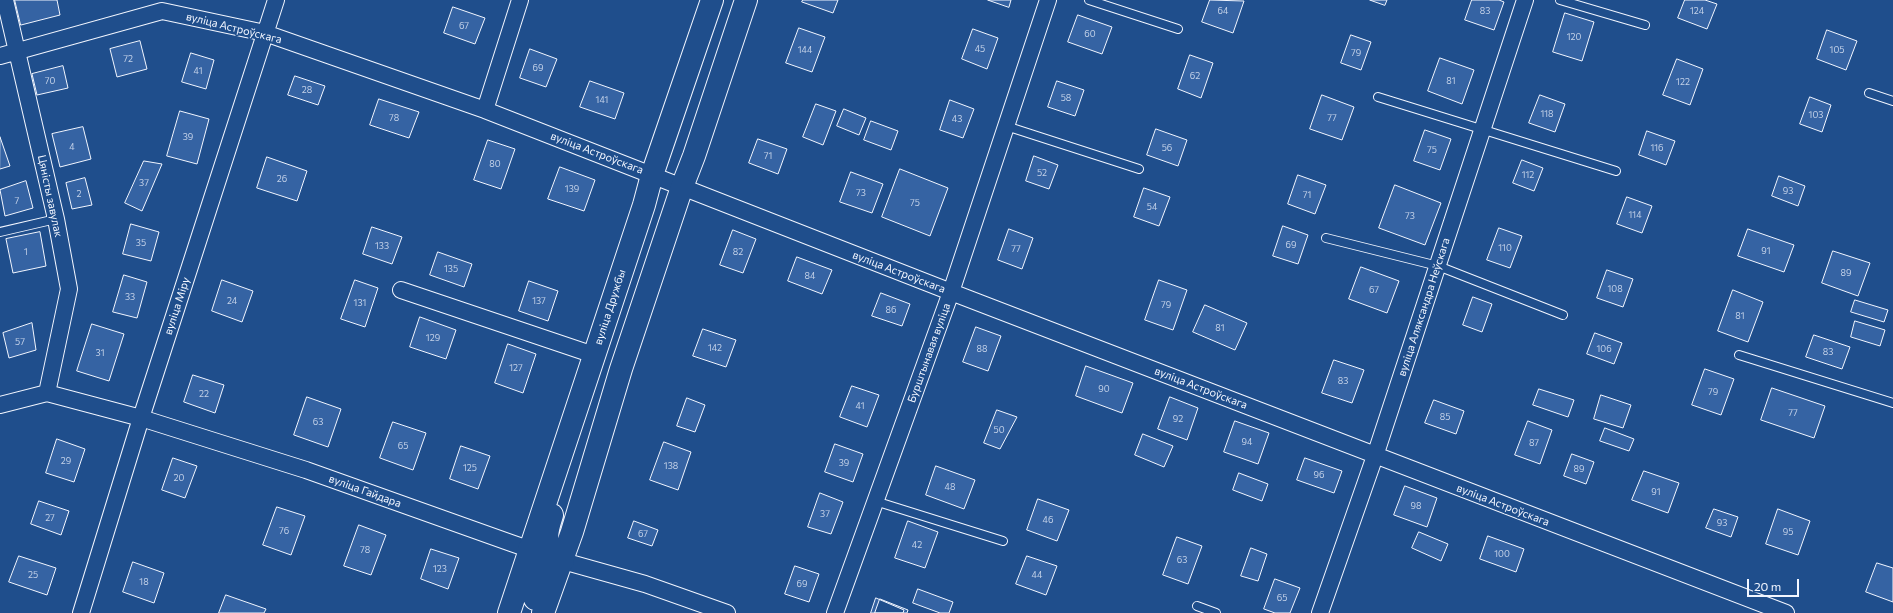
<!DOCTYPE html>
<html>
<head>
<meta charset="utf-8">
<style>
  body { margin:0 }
  #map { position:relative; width:1893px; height:613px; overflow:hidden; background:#1f4e8c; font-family:Commissioner,sans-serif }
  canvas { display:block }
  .scale { position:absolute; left:1747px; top:579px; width:52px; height:18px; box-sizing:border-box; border:2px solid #f2f6ff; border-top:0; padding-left:5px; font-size:12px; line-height:14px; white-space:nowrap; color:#f2f6ff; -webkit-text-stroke:3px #1f4e8c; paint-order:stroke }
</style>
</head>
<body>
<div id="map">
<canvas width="1893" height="613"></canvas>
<div class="scale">20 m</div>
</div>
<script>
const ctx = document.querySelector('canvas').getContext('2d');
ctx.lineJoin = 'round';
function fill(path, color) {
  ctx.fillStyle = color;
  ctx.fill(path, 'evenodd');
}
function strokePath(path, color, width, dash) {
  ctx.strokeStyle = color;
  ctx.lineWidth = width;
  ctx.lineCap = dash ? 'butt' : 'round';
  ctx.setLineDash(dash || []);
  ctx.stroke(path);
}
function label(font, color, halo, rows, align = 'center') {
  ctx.font = font + ' Commissioner,sans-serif';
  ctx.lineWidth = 3;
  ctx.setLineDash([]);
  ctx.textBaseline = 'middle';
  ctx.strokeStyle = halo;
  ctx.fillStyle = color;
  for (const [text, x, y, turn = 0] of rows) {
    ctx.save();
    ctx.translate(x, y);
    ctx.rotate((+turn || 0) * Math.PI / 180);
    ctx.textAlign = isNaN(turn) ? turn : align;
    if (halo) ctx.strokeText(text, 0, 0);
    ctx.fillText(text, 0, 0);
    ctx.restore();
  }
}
const building = new Path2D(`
  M15,0H57L60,15L21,25Z
  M803,0H838L833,13L802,2Z
  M988,0H1011L1009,7Z
  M1210,0L1244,1L1233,33L1202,22Z
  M1370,0H1387L1385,5Z
  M1472,0H1499L1504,2L1494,30L1465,20Z
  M1685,0H1705L1717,4L1707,29L1678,18Z
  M453,7L485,18L475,44L444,33Z
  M1565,13L1594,22L1582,61L1553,52Z
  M1078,15L1112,27L1102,54L1068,42Z
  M799,28L825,37L812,72L786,63Z
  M973,29L998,38L987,69L962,59Z
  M1827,30L1857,41L1846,70L1817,59Z
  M1351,35L1371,42L1361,70L1341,63Z
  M140,41L147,69L117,77L110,49Z
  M530,49L557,59L546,87L520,78Z
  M191,53L214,60L206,89L182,82Z
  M1190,55L1213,63L1201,98L1178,89Z
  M1440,58L1474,70L1462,104L1428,91Z
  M1677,59L1703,69L1690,105L1663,95Z
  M63,66L68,88L37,95L32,74Z
  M295,76L325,86L318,105L288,95Z
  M590,81L624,93L615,119L580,107Z
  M1057,81L1084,90L1075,116L1048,107Z
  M1322,95L1354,107L1342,140L1310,129Z
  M1540,95L1565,104L1555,132L1529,123Z
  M1810,97L1831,105L1822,132L1800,124Z
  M379,99L419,112L409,138L370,125Z
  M950,100L974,109L963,138L940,130Z
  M816,104L836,111L823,145L803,137Z
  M844,109L866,118L859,135L837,126Z
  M180,111L209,119L197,164L167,156Z
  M871,121L898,131L891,150L864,140Z
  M83,127L91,159L60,167L52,134Z
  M1156,129L1187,140L1178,166L1147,155Z
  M1425,130L1451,139L1440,170L1414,161Z
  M1647,131L1675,141L1666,165L1639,155Z
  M0,137L10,166L0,169Z
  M758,139L787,149L778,174L749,163Z
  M488,140L515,149L501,189L474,180Z
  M1034,156L1058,165L1049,189L1026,181Z
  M267,157L307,171L297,201L257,188Z
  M1522,160L1543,168L1534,191L1513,183Z
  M144,161L162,164L142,211L125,203Z
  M560,167L595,180L584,211L548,199Z
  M900,169L948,188L930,236L882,217Z
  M851,172L883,184L872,213L840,202Z
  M1298,175L1326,185L1315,214L1288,204Z
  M1779,176L1805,186L1798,206L1772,196Z
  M85,178L92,205L72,209L66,183Z
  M26,181L33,208L5,216L0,190Z
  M1395,185L1441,203L1425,245L1379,228Z
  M1144,188L1170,197L1159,226L1134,217Z
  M1627,197L1652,206L1642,233L1617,224Z
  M131,224L159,232L151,261L123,254Z
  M1283,226L1308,235L1298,264L1273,256Z
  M372,227L402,237L392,264L363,254Z
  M1499,228L1522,236L1510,268L1487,260Z
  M1009,229L1033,238L1022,269L998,260Z
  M1748,229L1794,245L1784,272L1738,256Z
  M733,230L756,239L743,273L720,265Z
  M40,232L46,266L13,273L6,239Z
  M1833,251L1870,263L1858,296L1822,283Z
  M438,252L472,264L464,287L430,275Z
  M797,257L832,270L822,294L788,281Z
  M1361,267L1399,281L1387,313L1349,299Z
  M1607,270L1633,279L1623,307L1597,298Z
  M124,275L147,282L137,318L113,312Z
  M222,280L253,291L242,322L212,311Z
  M355,280L378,288L365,327L341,319Z
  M1159,280L1187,290L1173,330L1145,320Z
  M529,281L558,291L548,321L519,311Z
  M1733,290L1763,302L1748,342L1718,331Z
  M881,293L910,304L902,326L872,316Z
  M1473,297L1492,304L1482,332L1463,325Z
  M1855,300L1888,310L1884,322L1851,312Z
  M1205,305L1247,323L1235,350L1193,332Z
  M420,317L456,330L446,359L410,347Z
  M1855,321L1885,330L1880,346L1851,337Z
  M32,323L36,350L9,358L3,333Z
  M92,324L124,334L109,381L77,371Z
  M976,327L1001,336L988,371L963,362Z
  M703,329L736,340L726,367L693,356Z
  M1595,333L1622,343L1614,364L1587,354Z
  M1814,335L1850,347L1842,369L1806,357Z
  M508,344L536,354L523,393L495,383Z
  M1334,360L1364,370L1352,403L1322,393Z
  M1086,366L1133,383L1122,413L1076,396Z
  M1705,369L1734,379L1721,415L1692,405Z
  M193,375L224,385L215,413L184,402Z
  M852,386L879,395L867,427L840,417Z
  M1772,388L1825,406L1814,438L1761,420Z
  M1539,389L1574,400L1568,417L1533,405Z
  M1601,395L1631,405L1623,428L1594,419Z
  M307,397L341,409L328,447L294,435Z
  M1170,397L1198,408L1187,440L1158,429Z
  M687,398L705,405L695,432L677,426Z
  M1434,400L1464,411L1456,434L1425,423Z
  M997,410L1017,417L1000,449L984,443Z
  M1235,421L1269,433L1258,464L1224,452Z
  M1528,421L1552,430L1540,464L1515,455Z
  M393,422L426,433L413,470L380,458Z
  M1605,428L1634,439L1629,451L1600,441Z
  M1143,434L1173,446L1164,467L1135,455Z
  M57,439L85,449L74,482L46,473Z
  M664,442L691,452L678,490L650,480Z
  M835,444L863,454L853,482L825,472Z
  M461,446L490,456L478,489L450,479Z
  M1572,454L1594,462L1586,484L1564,476Z
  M173,458L197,466L185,498L162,490Z
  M1305,458L1342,471L1334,493L1297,480Z
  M936,466L975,480L964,509L926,495Z
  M1644,471L1679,483L1668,513L1632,500Z
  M1239,473L1268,484L1262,501L1233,490Z
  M1405,486L1437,498L1427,527L1394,515Z
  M820,493L843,502L831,534L808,527Z
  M1038,499L1069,510L1057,541L1027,530Z
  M39,501L69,511L61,535L31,524Z
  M277,507L305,516L291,555L263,545Z
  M1714,509L1738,517L1731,537L1706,528Z
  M1778,509L1810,521L1798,555L1766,544Z
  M634,521L658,530L652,546L628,538Z
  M908,521L938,532L925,568L895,558Z
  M359,525L386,535L371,575L344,566Z
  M1419,532L1448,544L1441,561L1412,548Z
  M1488,536L1524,549L1516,572L1480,559Z
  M1177,537L1202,546L1188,584L1163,575Z
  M1251,548L1267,554L1258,581L1241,576Z
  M431,549L459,558L448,589L421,579Z
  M19,556L56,568L47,595L9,582Z
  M1027,556L1057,566L1046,595L1016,584Z
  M133,562L164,573L154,603L123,592Z
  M1877,563L1893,568V602L1866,592Z
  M795,566L819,574L809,602L785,594Z
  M1275,579L1300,588L1290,613H1275L1264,609Z
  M918,589L953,602L949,613H940L913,603Z
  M226,595L266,609L264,613H219Z
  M876,598L904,610L903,613H871Z
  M880,599L908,610L907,613H875Z`);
fill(building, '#3563a3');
strokePath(building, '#f2f6ff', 1);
const lane = new Path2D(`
  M1089,0L1178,29
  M1560,0L1645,25
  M1869,93L1893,101
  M1378,97L1616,171
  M1006,126L1139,169
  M0,232L56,219
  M1326,238L1438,266L1563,315
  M1739,355L1893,403
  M875,501L1003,541
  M1197,606L1216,613`);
const street = new Path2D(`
  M5,0L56,219L69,289L47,393
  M0,56L162,11L265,33L485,110L951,292L1786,613
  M485,110L520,0
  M401,290L594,355
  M0,405L47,393L141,418L306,470L511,543L563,561L645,584L727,613
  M81,613L141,418L276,0
  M835,613L951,292L1048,0
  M1320,613L1375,456L1525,0`);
const primary = new Path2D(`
  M552,515C545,536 543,547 563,561
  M529,549C550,564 541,578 535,599
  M509,613L644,205L652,175L712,0
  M543,613L572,532L621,369L682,187L694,156L746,0`);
strokePath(lane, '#f2f6ff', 10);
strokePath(street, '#f2f6ff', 18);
strokePath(primary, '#f2f6ff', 24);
strokePath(lane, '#1f4e8c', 8);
strokePath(street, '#1f4e8c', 16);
strokePath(primary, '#1f4e8c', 22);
label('9px', '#c3d1e8', null, [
  ["64",1223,11],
  ["83",1485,11],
  ["124",1697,11],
  ["67",464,26],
  ["60",1090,34],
  ["120",1574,37],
  ["45",980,49],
  ["144",805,50],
  ["105",1837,50],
  ["79",1356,53],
  ["72",128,59],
  ["69",538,68],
  ["41",198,71],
  ["62",1195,76],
  ["70",50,81],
  ["81",1451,81],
  ["122",1683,82],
  ["28",307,90],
  ["58",1066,98],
  ["141",602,100],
  ["118",1547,114],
  ["103",1816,115],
  ["78",394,118],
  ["77",1332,118],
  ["43",957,119],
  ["39",188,137],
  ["4",72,147],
  ["56",1167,148],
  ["116",1657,148],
  ["75",1432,150],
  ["71",768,156],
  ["80",495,164],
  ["52",1042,173],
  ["112",1528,175],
  ["26",282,179],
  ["37",144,183],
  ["139",572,189],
  ["93",1788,191],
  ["73",861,193],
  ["2",79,194],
  ["71",1307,195],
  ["7",17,201],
  ["75",915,203],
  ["54",1152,207],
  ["114",1635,215],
  ["73",1410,216],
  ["35",141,243],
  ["69",1291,245],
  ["133",382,246],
  ["110",1505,248],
  ["77",1016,249],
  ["91",1766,251],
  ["1",26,252],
  ["82",738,252],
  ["135",451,269],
  ["89",1846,273],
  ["84",810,276],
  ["108",1615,289],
  ["67",1374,290],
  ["33",130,297],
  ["24",232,301],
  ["137",539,301],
  ["131",360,303],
  ["79",1166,305],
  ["86",891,310],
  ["81",1740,316],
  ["81",1220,328],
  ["129",433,338],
  ["57",20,342],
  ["142",715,348],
  ["88",982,349],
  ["106",1604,349],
  ["83",1828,352],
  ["31",100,353],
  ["127",516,368],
  ["83",1343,381],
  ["90",1104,389],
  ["79",1713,392],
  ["22",204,394],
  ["41",860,406],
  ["77",1793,413],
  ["85",1445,417],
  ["92",1178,419],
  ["63",318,422],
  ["50",999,430],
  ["94",1247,442],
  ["87",1534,443],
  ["65",403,446],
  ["29",66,461],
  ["39",844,463],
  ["138",671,466],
  ["125",470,468],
  ["89",1579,469],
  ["96",1319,475],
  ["20",179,478],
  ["48",950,487],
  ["91",1656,492],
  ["98",1416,506],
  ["37",825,514],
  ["27",50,518],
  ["46",1048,520],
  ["93",1722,523],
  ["76",284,531],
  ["95",1788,532],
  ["67",643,534],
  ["42",917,545],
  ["78",365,550],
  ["100",1502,554],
  ["63",1182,560],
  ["123",440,569],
  ["25",33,575],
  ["44",1037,575],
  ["18",144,582],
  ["69",802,584],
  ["65",1282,598]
]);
label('11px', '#f2f6ff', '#1f4e8c', [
  ["вуліца Астроўскага",234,28,14],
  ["вуліца Астроўскага",597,153,21],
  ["Цяністы завулак",50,196,78],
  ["вуліца Астроўскага",899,272,21],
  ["вуліца Міру",177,306,-72],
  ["вуліца Дружбы",610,307,-72],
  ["вуліца Аляксандра Неўскага",1424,307,-72],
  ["Бурштынавая вуліца",929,353,-70],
  ["вуліца Астроўскага",1201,388,21],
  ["вуліца Гайдара",365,491,20],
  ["вуліца Астроўскага",1503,505,21]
]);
</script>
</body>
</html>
